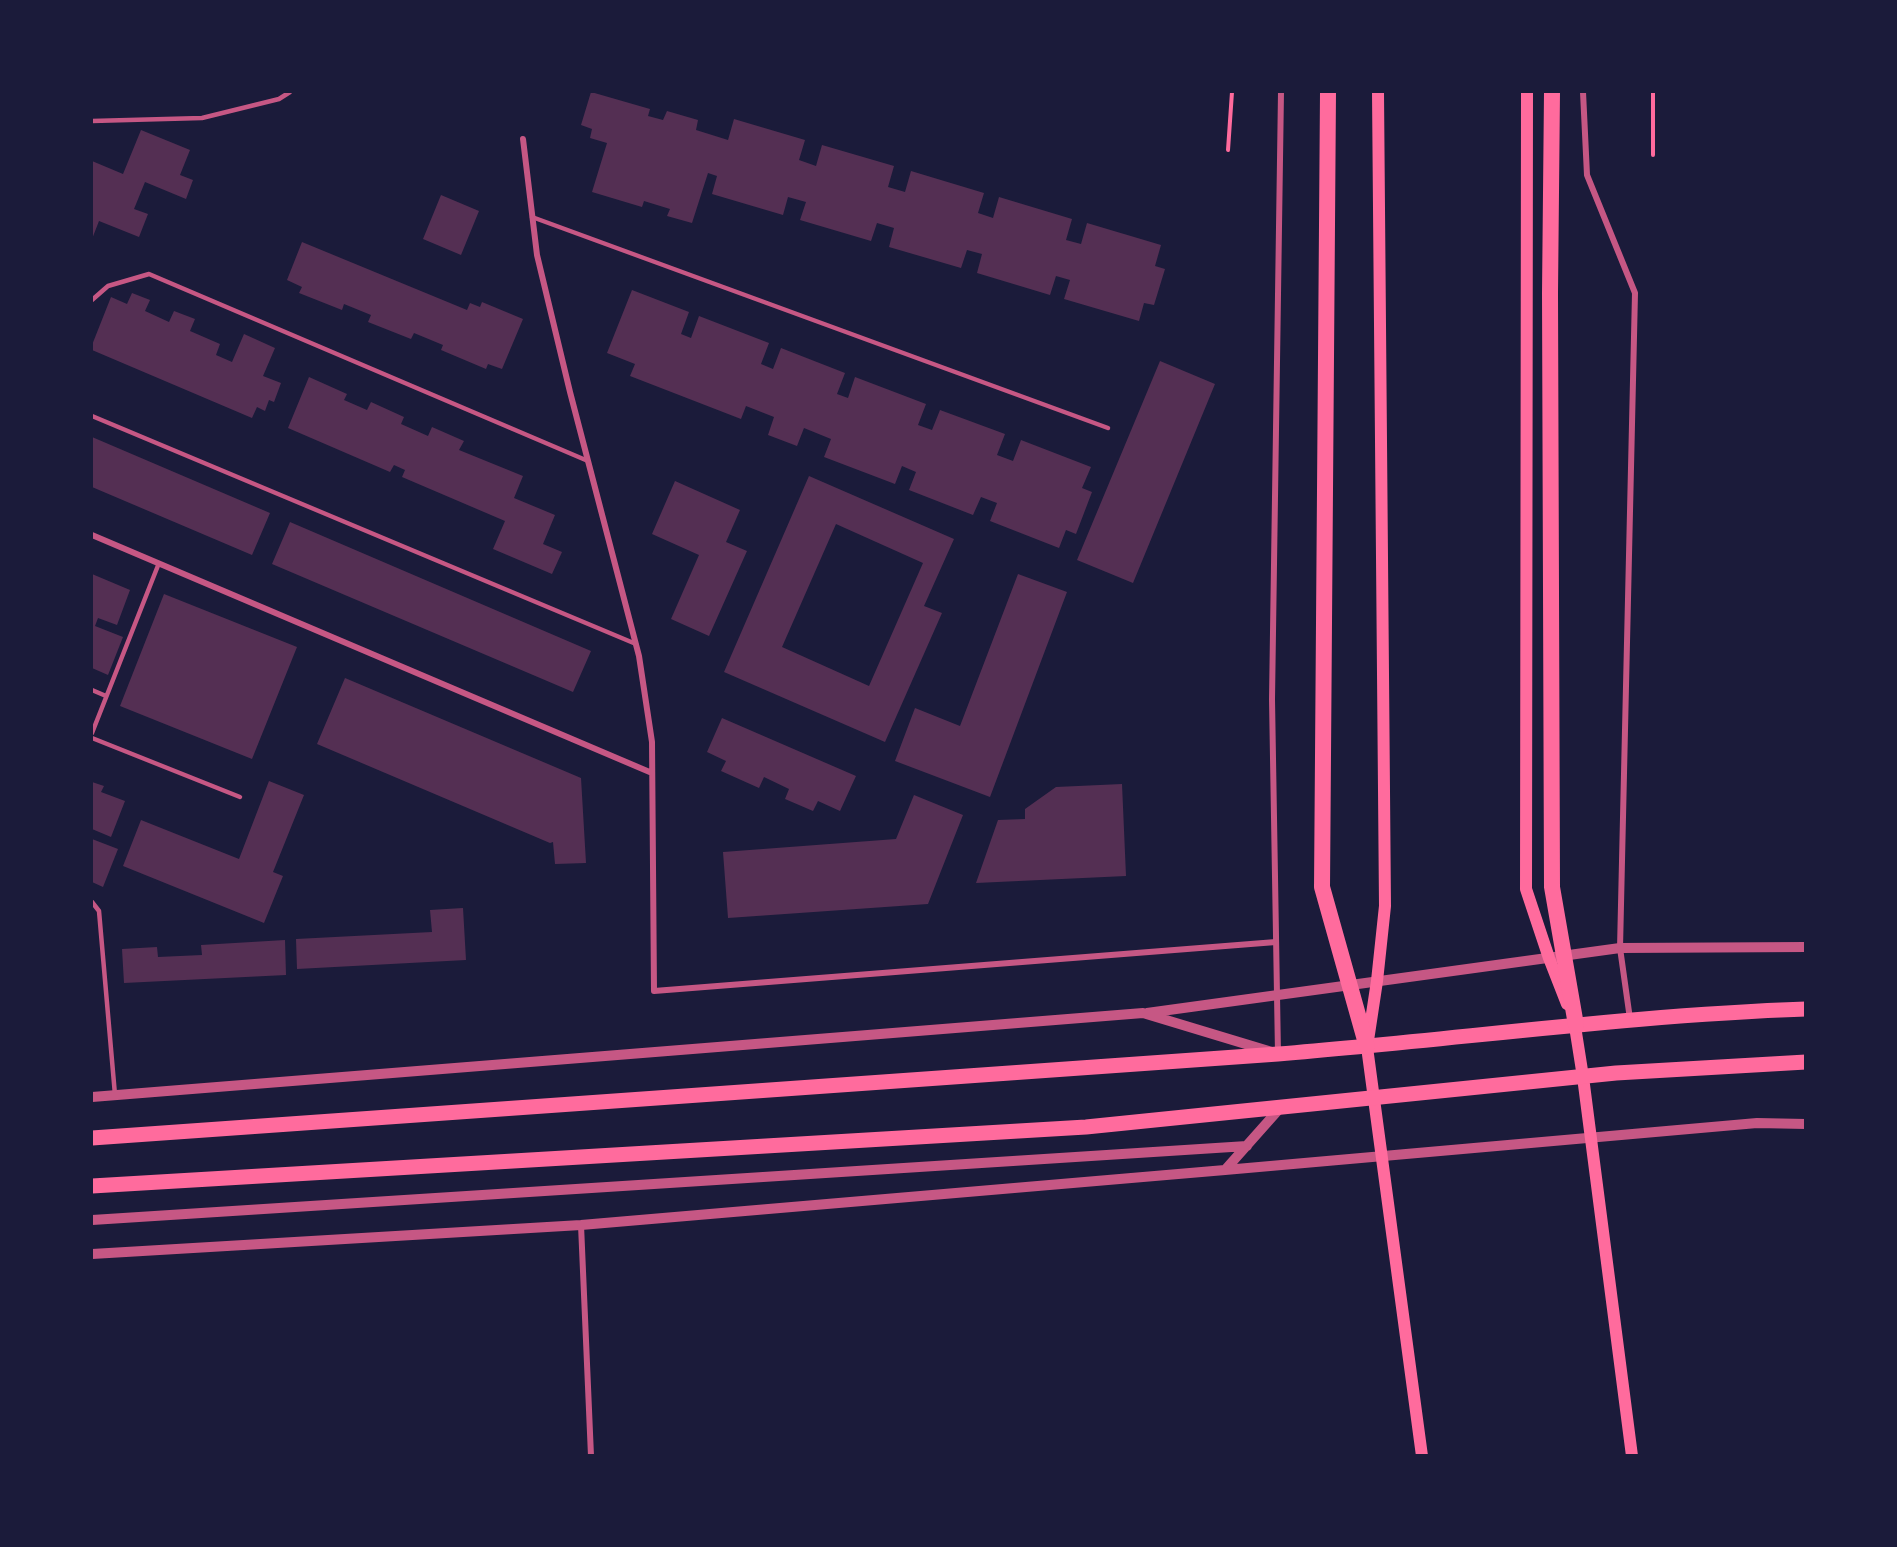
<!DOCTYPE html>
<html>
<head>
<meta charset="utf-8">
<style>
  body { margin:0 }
  #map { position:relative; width:1897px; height:1547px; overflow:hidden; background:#1b1b3a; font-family:"Nunito Sans",sans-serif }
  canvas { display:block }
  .frame { position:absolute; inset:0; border:93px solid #1b1b3a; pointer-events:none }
</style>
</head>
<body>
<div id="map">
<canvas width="1897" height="1547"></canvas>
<div class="frame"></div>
</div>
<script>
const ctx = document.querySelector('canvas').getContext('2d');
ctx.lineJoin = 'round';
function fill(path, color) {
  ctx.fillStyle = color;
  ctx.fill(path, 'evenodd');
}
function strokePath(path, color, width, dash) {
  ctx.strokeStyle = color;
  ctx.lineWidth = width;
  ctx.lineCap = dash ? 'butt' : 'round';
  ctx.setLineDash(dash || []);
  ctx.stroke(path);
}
fill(new Path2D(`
  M591,92L650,109L648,116L663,120L667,111L698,120L696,130L728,140L734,119L805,140L799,160L816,166L822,145L894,166L888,187L905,192L911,171L984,193L978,213L993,218L999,197L1072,219L1066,240L1081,244L1087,223L1161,245L1155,266L1165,269L1154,305L1144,303L1139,321L1064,299L1070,280L1056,276L1050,295L977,273L982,254L967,250L961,268L889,247L894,228L877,223L871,241L800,220L806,202L788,197L783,215L712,194L717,176L708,173L692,223L667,216L670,209L644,201L642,207L592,192L607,143L590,138L592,129L581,125Z
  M141,130L190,150L180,175L193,180L186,199L145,182L134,209L148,214L139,237L99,221L92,239V161L123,174Z
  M441,195L479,211L461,255L423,239Z
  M302,242L467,310L470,303L480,307L482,302L523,319L502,369L488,364L486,369L441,350L443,345L414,333L411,339L368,322L371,315L344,304L342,310L299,293L302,287L287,280Z
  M632,290L689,312L681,334L691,338L699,316L769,343L761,364L773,369L781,348L845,373L837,394L848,398L855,377L926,404L918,425L932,430L940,410L1005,434L997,455L1013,461L1021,440L1091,467L1082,488L1092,492L1076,534L1066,530L1059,548L990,521L997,503L981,497L973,515L909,490L916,472L902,466L895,484L824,457L831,439L804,428L797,446L768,435L774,417L746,406L741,419L630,376L635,364L607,353Z
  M132,293L150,300L145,311L169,322L174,311L195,319L190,331L220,344L216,355L232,362L244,334L275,348L263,376L281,383L274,402L269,400L265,411L257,407L252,418L92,350V345L111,297L127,304Z
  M1160,361L1215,384L1133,583L1077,560Z
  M309,377L347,394L344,400L367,410L371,402L404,417L401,424L428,436L432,427L464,441L459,450L523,476L514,498L555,515L543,544L562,552L552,574L493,549L505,521L402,477L405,470L394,465L390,472L288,428Z
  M92,437L270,513L252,555L92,487Z
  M809,476L954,539L924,606L942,613L885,742L724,672ZM836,524L923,563L869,686L782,647Z
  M675,481L740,510L726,542L747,551L709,636L671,619L699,555L652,534Z
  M290,522L591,651L573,692L272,564Z
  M92,574L130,590L117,625L98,618L95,626L123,637L108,675L92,668Z
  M1018,574L1067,592L990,797L895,761L915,708L960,726Z
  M164,594L297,647L252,759L120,706Z
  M345,678L581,778L586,863L555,864L553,842L550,843L317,744Z
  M722,718L856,776L840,811L818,801L813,811L785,799L789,789L764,777L759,788L721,771L726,761L707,752Z
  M269,781L304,795L273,872L283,876L264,923L123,866L141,820L239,859Z
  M92,782L104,786L101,792L125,801L111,837L92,829Z
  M1122,784L1126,876L976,883L998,820L1025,819V809L1056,787Z
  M914,795L963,815L928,904L728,918L723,852L896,839Z
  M92,839L118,849L103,887L92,882Z
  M463,908L466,960L297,969L296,939L432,932L430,910Z
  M285,940L286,975L124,983L122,949L157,947L158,957L202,955L201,945Z`), '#542f53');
strokePath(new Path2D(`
  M1653,92V155
  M1228,150L1232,92`), '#ff6b9d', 4);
strokePath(new Path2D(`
  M92,121L202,118L279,99L290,92
  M532,217L1108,428
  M92,300L108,286L149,274L588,461
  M92,416L636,644
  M92,690L106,696
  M92,733L159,563
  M92,738L240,797
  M92,902L99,911L115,1095`), '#c65784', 4.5);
strokePath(new Path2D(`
  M1583,92L1587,175L1635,293L1620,948L1630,1019
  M523,139L537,255L570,392L639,656L652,742L654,991L1276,942
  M92,535L652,773
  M1278,1054L1272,699L1281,92
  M581,1225L591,1456`), '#c65784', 6);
strokePath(new Path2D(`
  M1147,1013L1620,948L1806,947
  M92,1097L1143,1013L1272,1052
  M1225,1170L1757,1123L1806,1124
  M92,1220L1247,1146
  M92,1254L581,1225L1225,1170L1281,1107`), '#c65784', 10);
strokePath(new Path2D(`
  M1378,92L1385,906L1377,981L1367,1047L1422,1456
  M1527,92L1526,889L1549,958L1567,1004
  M1574,1020L1583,1077L1632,1456`), '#ff6b9d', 12);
strokePath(new Path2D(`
  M92,1138L1278,1054C1454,1040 1629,1015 1806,1009
  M92,1186L1086,1127L1616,1073L1806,1062`), '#ff6b9d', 15);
strokePath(new Path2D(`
  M1328,92L1322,887L1367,1047
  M1552,92L1550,293L1552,887L1576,1025`), '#ff6b9d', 16);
</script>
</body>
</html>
